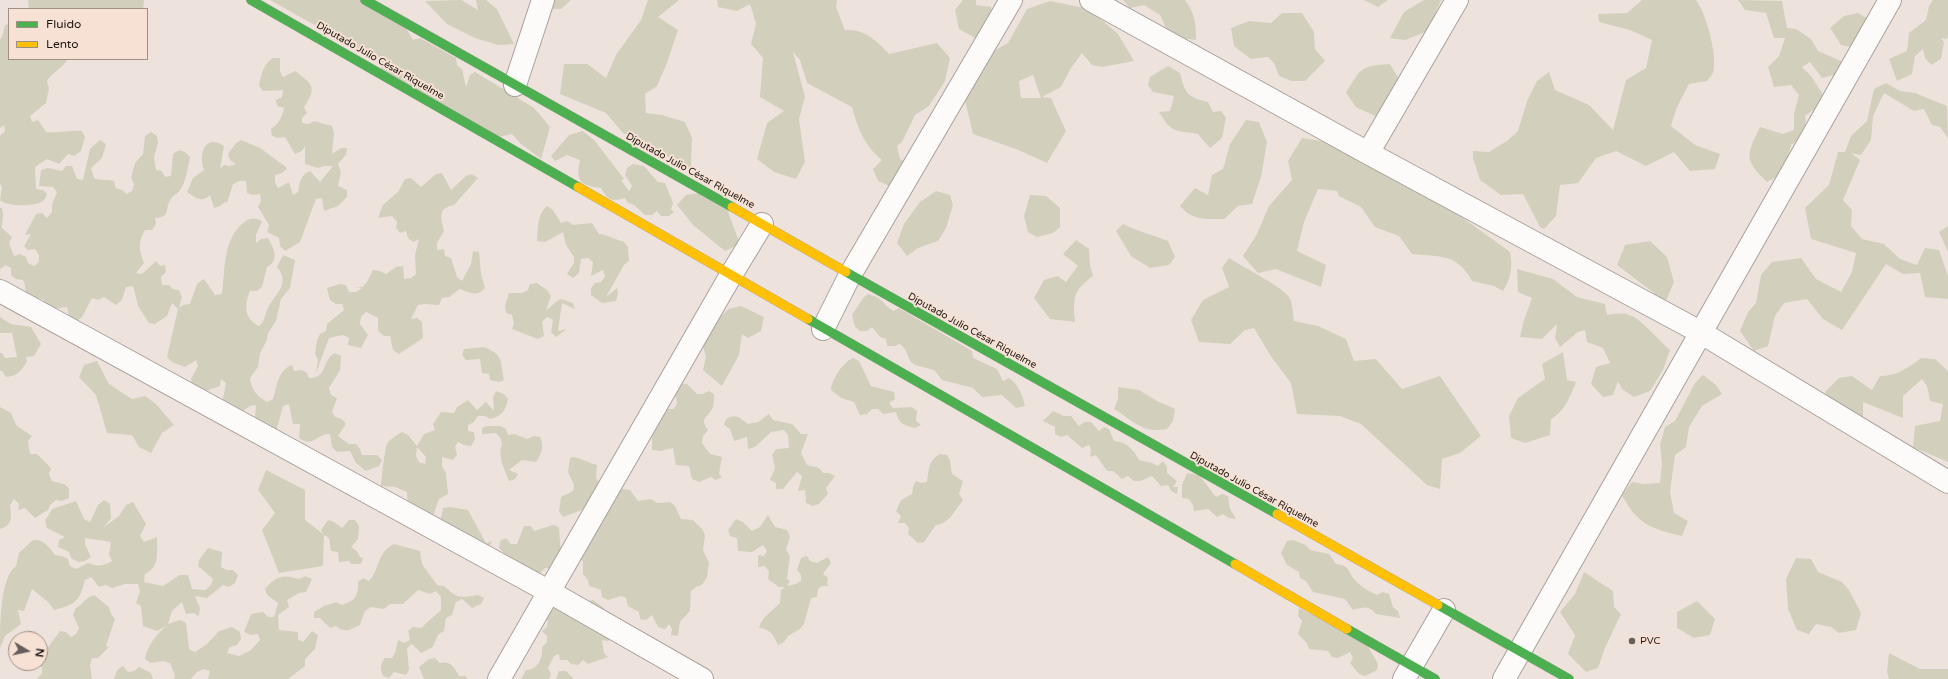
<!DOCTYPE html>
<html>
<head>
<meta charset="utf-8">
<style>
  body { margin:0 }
  #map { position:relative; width:1948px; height:679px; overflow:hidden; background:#eee3dc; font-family:"Varela Round",sans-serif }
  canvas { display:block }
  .legend { position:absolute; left:8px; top:8px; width:140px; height:52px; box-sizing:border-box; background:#f6e1d4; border:1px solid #9f9086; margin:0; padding:5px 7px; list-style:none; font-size:12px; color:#1d1611 }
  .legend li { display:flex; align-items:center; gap:8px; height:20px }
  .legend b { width:20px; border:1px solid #9f9086 }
  .north { position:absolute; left:8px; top:631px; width:40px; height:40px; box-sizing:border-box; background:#f6e1d4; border:1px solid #9f9086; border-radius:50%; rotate:99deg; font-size:11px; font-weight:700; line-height:16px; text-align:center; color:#1d1611 }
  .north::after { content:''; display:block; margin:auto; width:14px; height:18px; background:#665e58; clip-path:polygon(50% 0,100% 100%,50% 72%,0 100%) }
</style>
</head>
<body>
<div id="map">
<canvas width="1948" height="679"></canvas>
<ul class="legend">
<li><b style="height:5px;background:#4caf50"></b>Fluido</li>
<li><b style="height:5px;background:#ffc107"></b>Lento</li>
</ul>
<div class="north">N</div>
</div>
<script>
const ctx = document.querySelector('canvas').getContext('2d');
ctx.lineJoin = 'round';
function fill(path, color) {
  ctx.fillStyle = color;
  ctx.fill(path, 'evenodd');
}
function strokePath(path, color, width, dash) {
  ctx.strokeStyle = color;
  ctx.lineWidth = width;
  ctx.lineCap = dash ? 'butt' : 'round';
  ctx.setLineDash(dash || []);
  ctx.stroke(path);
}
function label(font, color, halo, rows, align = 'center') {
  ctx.font = font + ' "Varela Round",sans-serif';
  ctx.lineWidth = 4;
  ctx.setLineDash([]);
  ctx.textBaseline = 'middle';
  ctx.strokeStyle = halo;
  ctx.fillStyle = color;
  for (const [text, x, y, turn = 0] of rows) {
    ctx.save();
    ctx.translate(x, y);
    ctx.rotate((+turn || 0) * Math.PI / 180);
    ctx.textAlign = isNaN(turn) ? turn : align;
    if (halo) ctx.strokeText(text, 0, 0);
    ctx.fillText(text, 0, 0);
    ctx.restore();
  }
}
fill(new Path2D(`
  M28,0H144L143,9H29Z
  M270,0H360L406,28L413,40L420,38L456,58L457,65L462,69L466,87L470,75L475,72L534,108L550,127L541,159L521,144L512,134L499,137L381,69L378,56L373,52L366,54Z
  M461,0L478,10L476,0H486L497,9L514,44L498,45L475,38L447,24L425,1Z
  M539,0H571L561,9H543Z
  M648,0H679L658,17L678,30L667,63L657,86L645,94L646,113L662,115L685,122L692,138L691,169L623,133L606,113L560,94L564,64H587L606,78L616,55L641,20Z
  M717,0H837L836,7L845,30C865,29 876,40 889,54L937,43L950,58L945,81L929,106L915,115L902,142L897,146L900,159L907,163L894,188L878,181L873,169L882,160C864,145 858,129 852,107L807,83L800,60L793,52L805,97L799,119L805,162L796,179L774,172L757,159L767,123L784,111L760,97L763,58L751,44L756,24L750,4L737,11L718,7Z
  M963,0H976V5L991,7L993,19L977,39L959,29L955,10Z
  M1123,0H1185C1195,13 1196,24 1196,40L1173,37L1165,26L1160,15L1144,5L1130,8Z
  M1364,0H1388L1378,7Z
  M1424,0H1441L1428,31L1405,40L1390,38L1404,12Z
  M1642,0H1696C1706,13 1718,56 1713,73C1712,75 1709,78 1707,81L1689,84L1677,107L1671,126L1695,145L1720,154L1715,169L1690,171L1674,152L1646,166L1616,151L1596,158L1578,183L1560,185L1556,216L1544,229L1540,227L1523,194L1501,195L1480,180L1473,158V151L1489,152L1507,141L1518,131L1527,101L1537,81L1549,72L1555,90L1589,105L1613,130L1626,80L1646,68L1652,40L1630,30L1599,22L1598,14L1627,13Z
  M1738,0L1782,1L1787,28L1796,29L1811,39L1818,51L1848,64L1844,72L1822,78L1810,62L1802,67L1811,76L1824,96L1817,111L1813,110L1805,116C1808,129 1801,139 1791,145L1783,173L1767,182C1744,160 1746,155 1760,127L1783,134L1794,130V114L1799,95L1791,85L1774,87L1768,67L1779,56L1785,38H1774L1766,13L1745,10Z
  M1933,0H1948V36L1947,39L1941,38L1944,42L1941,59L1931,65L1925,58L1923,49L1915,56L1912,74L1897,81L1889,59L1907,51L1909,33L1926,20L1929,6Z
  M1050,1L1089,9L1118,34L1134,61L1102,67L1092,65L1082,53L1071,68L1061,87L1042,97L1051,98L1066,131L1047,163L1016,149L973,134L964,96L992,52L1008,43L1027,9ZM1033,75L1041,98H1021L1019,81Z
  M1282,13H1302L1314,32L1315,49L1325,61L1305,81H1292L1279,76L1274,63L1268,57L1251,59L1234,46L1231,28L1249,21L1271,23Z
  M1858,13L1868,19L1854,48L1841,45L1830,28L1844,16Z
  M9,24V59L67,60C62,69 52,72 47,81L49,88L46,103L30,116L32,122L38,120L46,132C59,133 70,130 82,131L85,137L81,151L74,156L68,154L59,164L47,159L35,167L36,189L43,190L47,194C46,196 46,198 44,200C37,207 7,207 0,200L2,187L0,184V136L5,131L4,125L0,128V39L2,37L5,25Z
  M273,58H280V71L283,77L295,71C312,84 318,87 304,107L307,113L302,118V123L309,124L314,121L332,126L334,133L332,154L341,148H347L346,155L338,164L341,172L338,186L347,190V197L338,206L324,211L322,198L316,199L300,242L285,251L280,246L279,238L267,232L269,225L258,207L261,201L260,194L253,195L247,193L246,181H239L233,184L227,203L225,202L220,206L214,208L210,195C201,203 196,198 187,192L193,178L204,170C198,155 205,133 224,146L220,169L224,165L230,166L236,164L230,160L228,154L236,143L241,140L260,148L286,167L287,169L282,173L275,175V182L278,188L289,182L293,195L298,192C300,182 300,175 310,171L320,182L333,166H324L318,168L305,164V146L302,151L295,154L285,137L278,138L272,136L271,129C279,124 282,117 284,108L277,106L276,100L282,97L283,90L263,91L259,86C261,75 263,64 273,58Z
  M1390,64L1403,86L1379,118L1356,107L1346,93C1361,68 1360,66 1390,64Z
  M1168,66L1180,73C1185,93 1187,97 1208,102L1213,112L1221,111L1226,118L1222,138L1210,148L1198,134C1175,130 1172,134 1159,112L1170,111L1174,96L1153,92L1148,85L1150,77Z
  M1886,83L1900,91L1915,93L1947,106L1948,138L1940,127L1932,125L1924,109L1914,111L1884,93L1873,116L1871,140L1861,155L1851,153L1860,160L1843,200L1852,210L1851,226L1862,239L1884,244L1900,259L1917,265L1925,248L1939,250L1948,276V299L1925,297L1920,273L1903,274L1886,264L1842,330L1823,319L1807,299L1784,303L1775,316L1768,346L1754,351L1740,331L1748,312L1756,303L1761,275L1772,262L1801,258L1816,279L1841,292L1852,272L1856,253L1811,239L1805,208L1829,185L1838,152H1845L1851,136L1867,121L1874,89Z
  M1246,120L1259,122L1267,142L1261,177L1252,204L1238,206L1224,219C1205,219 1193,221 1180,206L1195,188L1208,195L1212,175L1223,169L1230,144Z
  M583,131L595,141L624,179L621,180L629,191L632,186L625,175L627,168L633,164L644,166L658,182L665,183L673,203L671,209L674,212L669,216H661L657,211L652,215H645L634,205L628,203L625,198C611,202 608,200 601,188C580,186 575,180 580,160L567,155L555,161L551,156L569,135Z
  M151,132L157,136L158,143L154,157L156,170L162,171L165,177L171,176L173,154L179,150L185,152L190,157C188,167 186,182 180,190C178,194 173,195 171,199C164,208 172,217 155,218L156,224L152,230H145C138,242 139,251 144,263L136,273L142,274L156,261L160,266L165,265L166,272L161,277L162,285H169L173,289L179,290L182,297L179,308L183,305L190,304L197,284L204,279L215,295L222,294C225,271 223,240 242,224C249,218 253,217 262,221L256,235V243L261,239L268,238C274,249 280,260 267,267L262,287L257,291H250C244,305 244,319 259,326C265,321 264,317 267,310C273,295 292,285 277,267L283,255L295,260L290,288L281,299L276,321L268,333L267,340L260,353L258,367L250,378C252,391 256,395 267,402L273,399C277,386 278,370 292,365L294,371L301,370L306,372L309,378C328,378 321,361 335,353L341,356L340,370L329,388L331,395L337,398L332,412L335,417L342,419L346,424L338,436L349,444H356L360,449L362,455H377L382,460L379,466L366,471L356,463L350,451L337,452L332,447L330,434C315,434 314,448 299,438L300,424H293L289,404L283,406L276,432L255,418L256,405L250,406L239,414L222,403L226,383L221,379L220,386L200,393L194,392L191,379L198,366L196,360L185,367L172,362L167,357L178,309L172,303L167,316L155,324L149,323L138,306L133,286L126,287L122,300L116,305L104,297L98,300L92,298L82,317L76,322L70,321L67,307L54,309L46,307L44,300L38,298L33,302C22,294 28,290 23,280L16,279L11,275V268L6,265L0,269V208H2L3,214L2,228L12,237L9,243L14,256L20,254L26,257L28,263L34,266L39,262V255L35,249L28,250L24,246L31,234L25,235L36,214L42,213L47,218L52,212V205L57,192L53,187L39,186L41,170L48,168L62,171L66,166H72L77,179L83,180L90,149L100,140L106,144L102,158L91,168L94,178C101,181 106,179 114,181L116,188L122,190L127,194L132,191L134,184L131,178L135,163L143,154L145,136Z
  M1302,138L1333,143L1427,192L1510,252C1513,266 1511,279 1503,291L1494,286L1472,281C1457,253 1440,257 1412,254L1399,236L1375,227L1361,207L1339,196L1337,191L1318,189L1304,222L1297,251L1326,265L1321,287L1276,269L1258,273L1243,256L1257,234L1269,206L1292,180L1288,161Z
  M442,173L451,190L466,176L472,174L478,178L454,205C437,208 441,218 444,231L437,243V250L444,249L445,256L451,258L457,277L462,281L471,264L473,251L479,252L481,274L485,288C477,297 470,293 460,289L449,297L442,298L439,305L425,304L418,305L411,319L417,318L422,322L423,338L399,354L393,350L390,336H384L378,331V318L366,312L361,317L360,324L368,335L361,348L348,345L349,338L343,335L329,338L316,373L318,360L315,354L317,340L320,334L326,331L327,324L344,310L342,304H336L330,300L327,288L340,284L346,285L349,292H356L362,288H355L362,287L367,282L373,270L380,271L386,274L396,267L403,266L404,279L411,278L416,274L415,255L419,239L413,242L408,238L406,231L400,233L396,228L397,222L392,216L378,218L383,205L398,192L405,179L411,178L421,187L436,174Z
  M936,191L950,195L953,205L946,228L938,241L918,248L907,256L897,243L904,224L920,202Z
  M700,193L724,201L740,244L725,251L693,225L677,205L686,195Z
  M1030,195L1046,196L1060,208V227L1053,233L1037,237L1028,232L1024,216Z
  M547,206L553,210L561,223L567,221L573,225L592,223L599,234C608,234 614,240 623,241L628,247L629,261L624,265L606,297L617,288L618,294L616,301L602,303L591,295V288L595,283L601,282L605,276L603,270L591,276L593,262L588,258L581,259L579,273L573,278L567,274L574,263V257L566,245L563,232L545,242L537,241C538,229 537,214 547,206Z
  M1123,224C1137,231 1152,235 1168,241L1175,257L1169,265L1150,268L1131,256L1116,231Z
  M1948,226V252L1939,232Z
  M1076,240L1089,249L1090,265L1093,276C1073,291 1073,297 1075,322L1050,319L1034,298L1044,280L1058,276L1066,282L1078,266L1063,254Z
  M1650,241L1667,257L1674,282L1666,301L1659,302L1654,293L1617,265L1625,245Z
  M1229,258C1244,268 1280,285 1289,297C1293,303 1293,315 1294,321L1318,326L1346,339L1354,361L1376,359L1402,389L1440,376L1481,436L1460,453L1442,459L1440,489L1427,485L1361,424L1340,416L1297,414L1291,383L1270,355L1254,328L1245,330L1230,344L1199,342L1191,320L1203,300L1229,287L1222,268Z
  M1517,269L1553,279L1577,297L1605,304L1607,315C1613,314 1620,313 1626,314C1640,316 1659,341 1670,350L1663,370L1650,391L1634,397L1622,389L1618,381L1613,395L1603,397L1591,384L1596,367L1610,363L1603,348L1587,342L1585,330L1578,332L1560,347L1555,338L1557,324L1542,339L1520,337L1524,320L1532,298L1518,292Z
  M537,283L547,290L551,296L546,310C552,307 554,302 561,299L573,303L575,309L562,303L558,331L567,329L556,337L551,332L553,320L547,317L542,322L544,336L538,339L512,329L514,323L512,315L506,313L505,306L509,293H522L528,290L530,284Z
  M868,294C886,299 881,304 894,311L899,308L972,351L973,358L997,369L1003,381L1009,378C1019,385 1022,394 1025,406L1016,408L1002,395L982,397L973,388L942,380L934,370L915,365L910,361L905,349L900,344L895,346H887L886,339L880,337L872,327L867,331H860L855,327L852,315L863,298Z
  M741,306L764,317L761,331L748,338L742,334L739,355L722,386L703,370L706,357L699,333L689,324L699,316L709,326L729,309Z
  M0,317L11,324L31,327L41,344L34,356L26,357L27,362C20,372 17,376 6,377L2,371H0V353H2L5,358L17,357L12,333H0Z
  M484,347C504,355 500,361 504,380L499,382L490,380L489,374L482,373L480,359L466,360L462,355L464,349Z
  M1563,352L1567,380L1576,382C1570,397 1565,411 1551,419L1550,435L1525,443L1511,438L1509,416L1518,398L1545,379L1542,364Z
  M853,358L859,361L871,386L894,392L895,399L889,403L893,408L912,407L917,411L916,421L921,425L915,428C904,425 899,424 896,412L883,414L878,409H872L867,414L860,415L854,402L841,398L831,390C832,379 843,362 853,358Z
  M1921,358L1935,359L1948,371V462L1913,447L1915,426L1940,421L1943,404L1930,401L1927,386L1922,379L1903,396V418L1863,402V418L1833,407L1825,392L1839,378L1852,376L1872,390L1880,376C1897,376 1908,368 1921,358Z
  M97,361L109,384L132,399L145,396L156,404L174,425L162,433L151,453L139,447L132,435L107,433L96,395L79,377L84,365Z
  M1703,375L1716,385L1722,394L1702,406L1689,427L1686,447L1675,455L1670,492L1674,513L1688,521L1682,536C1651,529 1637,524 1622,495L1632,482L1643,484L1660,483L1662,463L1660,445L1665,427L1675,421L1695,383Z
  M675,383L687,384L697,394H703L709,391L714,394C714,398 714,404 713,407C708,418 699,417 708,430L703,436L702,443L710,454L722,457L719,474L722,477L716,480L711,477L699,482L692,479L689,466L676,465L673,448L660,451L652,450V437L646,435L667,403L668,409H674L677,403L676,397L670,395Z
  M1118,387L1139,390L1157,401L1175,409L1173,421L1167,429C1142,434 1134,421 1114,409L1118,399Z
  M496,391L504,394L508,399C506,410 501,417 490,419L485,416H478L474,422L468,425V431L474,432L475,439L471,446L464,445L458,442L455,447L457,455L453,460L442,457V466L446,473L448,494L439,499L432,519L408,511L407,492L395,487L381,486C381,480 385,448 387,444C390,439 397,435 402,432L408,435L417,446L424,434L435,430L433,424L441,412L454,413L457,407L468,400L477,410L486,402L494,411L493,397ZM417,447L426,457L425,464L419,462L416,456Z
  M0,407L11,413L16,425L32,436L28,441L30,454H37L51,468L49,474L52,481L64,484L69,488V498L62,501L56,500L51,504L48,510L35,518L25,508L18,510L19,504L14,499L10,505C11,516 14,525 0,529Z
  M1053,411L1064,416H1071L1079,426L1084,422H1091L1099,431L1104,427L1109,429L1114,441C1127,442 1133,449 1139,460L1152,463L1158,466L1163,461L1167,467V473L1177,481L1173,487H1178L1177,494L1171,491L1168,485L1161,486L1152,476L1140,481H1134L1128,476L1122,479L1113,471H1107L1096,455L1090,457L1091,450L1089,445L1082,448L1067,435L1061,437L1055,434V427L1043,421Z
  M769,414L773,420L792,424L801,434H808L801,453L807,465L819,468L823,473H829L835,476L826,488L828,494L819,504L813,506L806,503L805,490L798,491L802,476L797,472L783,489H776V483L770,480L775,468L772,455L776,449L789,448L788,435L784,430L771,432L755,447L748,449L747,437L734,441L730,429L724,425L726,419C736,413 740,418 748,424L758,422Z
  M487,426H500L506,429L508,435L515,434L527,439L533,436L540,437C544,446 542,454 536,462L522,460L509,470L518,474L515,479L509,481C505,470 497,456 502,445L501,439L496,433L482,434V428Z
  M940,454L947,455L950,460L952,474L963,481L959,494L963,500C955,510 949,524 936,525L924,542L918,543L908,534L909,528L905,523H898L901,516L896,511L901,500L912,494L913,487L916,481L921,483L927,482C929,470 928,460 940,454Z
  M573,457C582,458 588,463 597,465L596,478L600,484L582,510L563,517L559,511L561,497L573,491L574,485L568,472L570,458Z
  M266,470L305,490V520L323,534L321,530L328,520L334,522L342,528L349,520H355L359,526L358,539L351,547L357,551L360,557L363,558L361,564H351L349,561L339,562L338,552L331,551L329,538L324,535L323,566L279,573L262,530L275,513L258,490Z
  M1187,473L1199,475L1216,497L1222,494L1228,496L1230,509L1236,519L1229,518L1223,514L1217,517L1208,509L1194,511L1193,505L1189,499L1182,498V485Z
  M623,489L630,490L638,501L651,499L657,503L670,502L675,506L681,519L693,520L703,530L705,536L703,550L709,563L707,577L702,585L696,587L691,591L690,611L680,622L678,636L671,635L672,629L669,624L665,629L658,627L652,615L646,620L640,619L639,612L628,606L626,598L621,596L608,600L602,597L601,590L589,586L588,580L583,574V561L577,558L606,496Z
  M104,500L110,504L111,518L104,527L119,516L126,505L133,502L146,524L140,536L144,542L157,537C157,553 160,567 145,574L144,582L163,586L180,575H188L192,589L205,590L211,585L213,579L198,566L199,560L208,548L222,552L221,567L227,570H233L238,575L235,583L229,587L223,585L207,598L195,596L200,608L199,616L193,613L186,614L182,602L172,611L168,624L180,620L186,623L189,649L195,652L207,644L219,631L232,627L240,632L241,639L237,645L230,647L227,653L239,656L251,650L260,640L258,634L251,635L244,632L251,614L263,612L268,617H274L278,603L267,595L265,589C276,576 283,574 299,579L305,576L312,579L306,592L299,593L287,600L289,607L278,615L279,630L298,632V639L303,642L312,631L318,635L315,649L305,659V666L288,679H208L210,671L204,669L197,672L191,679H174L175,676L170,663L163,661L151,663L145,659C147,646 156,635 166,626L157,631L143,626L141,606L136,603L140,591L138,584H125L112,588L106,585L99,587L91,577L85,580C79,603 75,604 54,610L48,602L32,589L24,611L18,610L21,624L5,636L0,648C0,625 0,577 16,566L19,553L33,540C44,539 49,547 55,555L62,556L68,559L70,566L76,569L88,563C96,567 104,566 112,561L109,555L111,542L85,538V544L91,557L85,561L78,562L71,558L69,552L58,547L59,540L65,537L47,528L45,521L52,509L76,501L84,519L90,522L98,505Z
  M450,507L468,510L486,543L492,541L489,547L476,546V539L440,523L443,508Z
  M768,515L775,527L787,530L790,537L786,550L790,556L787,579L790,581L787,586L796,584L801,581V575L797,570L801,558L807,556L810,561L817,563L828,557L831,563L823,574L828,578L827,584L829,586H822L818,589L817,597L811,598L804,624L800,629L788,636L784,642L778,645C773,635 771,629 759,628C762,617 772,611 780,603L781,590L785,587H779L768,579L769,572L765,566L758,567V555L764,556L767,551L763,545L752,552L738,551L737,538L730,536L728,530L736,519L743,522L752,531L760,527Z
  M553,525L559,527L561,557L558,569L545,568L540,573L533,575L503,559L504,553L499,548L500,541L506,538L511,544H517L524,526H531L534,531Z
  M1293,540L1306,545L1310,550L1329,554L1336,564C1351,566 1347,571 1355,580C1360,586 1370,592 1377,595L1383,592L1389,594L1393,607L1398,611L1400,618L1376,614C1369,605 1363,607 1353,610L1345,599L1313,592L1306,581L1300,578L1299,572L1287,565L1281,553L1287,541Z
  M394,544L420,551L422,564L437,585L444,586C458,599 459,598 478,595L484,598L481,604L472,608L462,599L456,602L452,615L446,618L444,631L438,635L433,647L421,653L412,644L407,648L409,670L406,675L394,672L389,678L383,676C380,668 380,664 385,658H392L395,653L398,640L404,643L410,640L408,631L413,627L421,628L441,610V597L436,591L430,594L418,590L403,604H390L384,609L371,607L365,611L360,625C351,629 345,634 336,626L330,628L320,618H314V612L324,606L336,602L342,605C356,600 358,597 358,582L363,578L369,581C380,570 376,553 394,544Z
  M1796,558L1811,559L1818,572L1842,582L1849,590L1861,613L1856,630L1839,633L1831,627L1816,624L1809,634L1797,630L1788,609L1786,579Z
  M1584,572L1613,591L1614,607L1621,614L1605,648L1598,668L1586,672L1568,654L1575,635L1560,612L1575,594Z
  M94,595L109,607L111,614L115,619L106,646L109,647L98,658H92L90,665L92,679H37L42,673V667H28L30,663H40V655L44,653L60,631L66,632L71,637L76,634L79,628L73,615L75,609C83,604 85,598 94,595Z
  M593,600L604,608L605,615L614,637L608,641L602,640L604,653L608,657L588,664L583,660L578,665L571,664L567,660H560L559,654L554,656L548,668L551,674L549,679H521L526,670C538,670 543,658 542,647L547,642V636L542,631L547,627L548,620H541L546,606L552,610L557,607Z
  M1697,601L1715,619L1710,635L1694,638L1677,628V612Z
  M1299,608L1365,641L1378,664L1377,670L1365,676L1359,674L1350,663L1353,658L1350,652L1338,658L1332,657L1328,651L1309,649L1307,643L1298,634L1302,621L1298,616Z
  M1889,653L1920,669H1948V679H1889L1887,672Z
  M435,658L440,663C451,661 454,667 459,676H465L468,679H424L419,667L429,659Z
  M123,666L128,672L134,671L139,667L151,673L153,679H114L117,670Z
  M559,671H566L574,679H556Z`), '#d2cfbc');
const street = new Path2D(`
  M1091,0L1368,153L1700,332L1948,482
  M515,85L543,0
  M1368,153L1457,0
  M0,291L548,591L702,679
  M823,329L850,275L1011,0
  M499,679L731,275L762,224
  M1404,679L1444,610
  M1504,679L1890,0`);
const fast = new Path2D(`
  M251,0L578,187
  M365,0L732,207
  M846,272L1277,514
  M808,319L1235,564
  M1438,605L1569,679
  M1347,629L1435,679`);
const slow = new Path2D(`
  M578,187L808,319
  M732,207L846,272
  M1277,514L1438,605
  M1235,564L1347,629`);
strokePath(street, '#a9a19c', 24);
strokePath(fast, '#a9a19c', 10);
strokePath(slow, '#a9a19c', 10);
strokePath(street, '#fcfbfa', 22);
strokePath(fast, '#4caf50', 9);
strokePath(slow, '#ffc107', 9);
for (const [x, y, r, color] of [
  [1632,641,4,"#665e58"]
]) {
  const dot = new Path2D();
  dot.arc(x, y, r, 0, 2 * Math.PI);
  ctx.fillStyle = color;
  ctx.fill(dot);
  strokePath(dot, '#f6e1d4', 1.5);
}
label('10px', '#1d1611', '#f6e1d4', [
  ["Diputado Julio César Riquelme",380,61,30],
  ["Diputado Julio César Riquelme",690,171,29],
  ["Diputado Julio César Riquelme",972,331,29],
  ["Diputado Julio César Riquelme",1254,490,29]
]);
label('10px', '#1d1611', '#f6e1d4', [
  ["PVC",1640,641]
], 'left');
</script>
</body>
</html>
